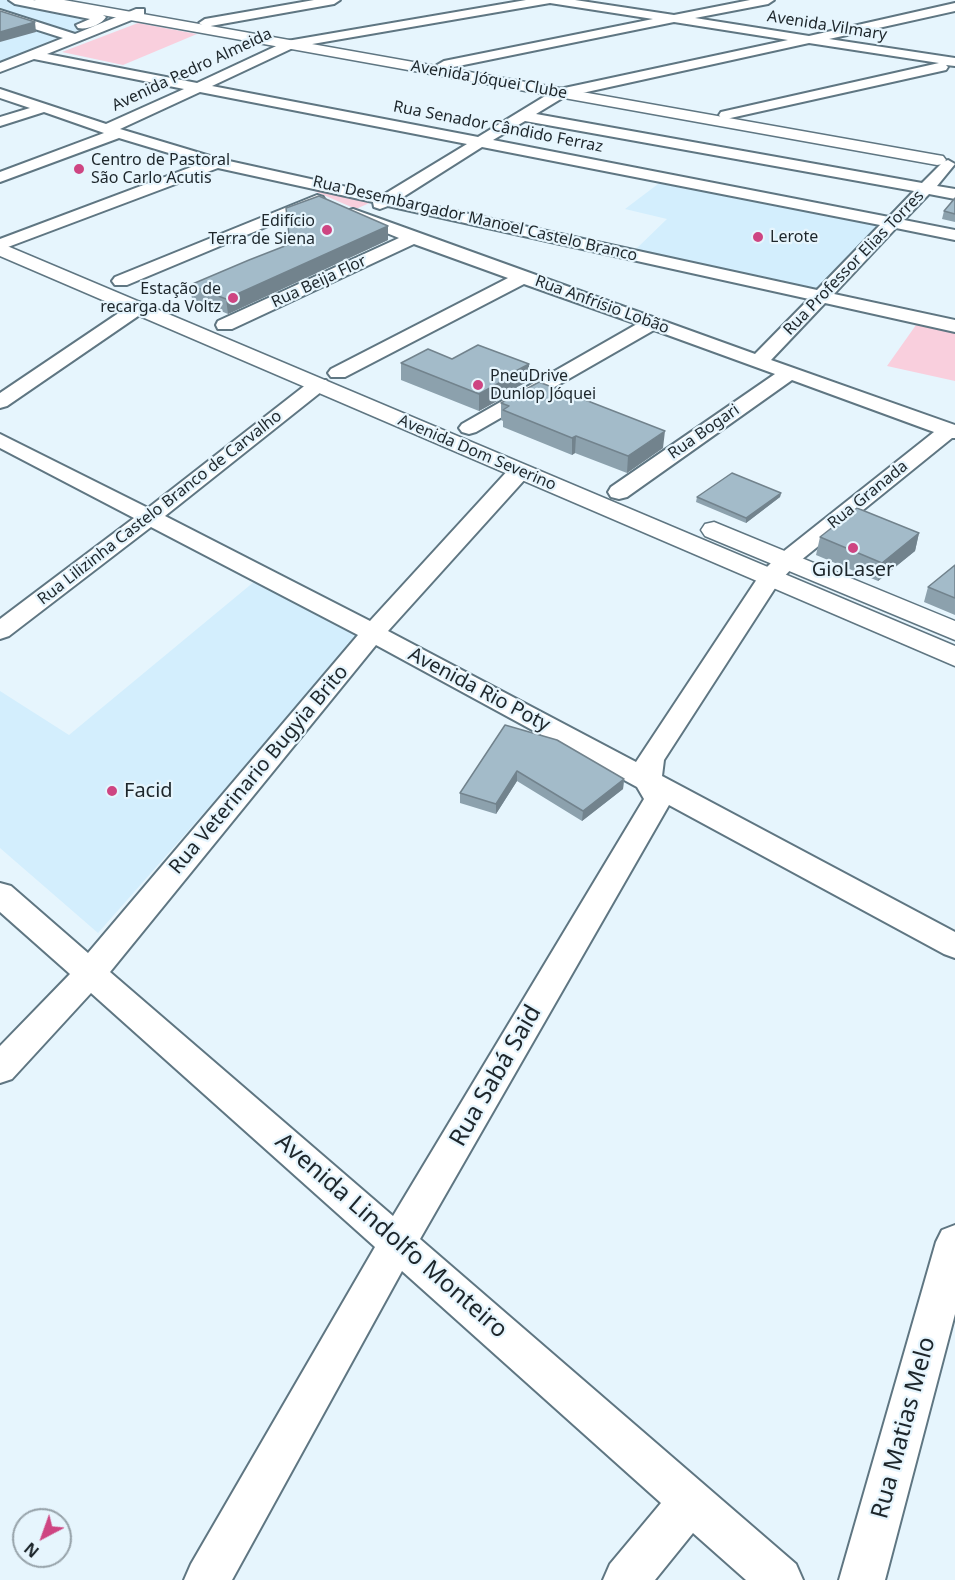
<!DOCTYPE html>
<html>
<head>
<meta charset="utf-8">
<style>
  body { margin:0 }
  #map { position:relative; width:955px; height:1580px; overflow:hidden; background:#e6f5fd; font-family:"Noto Sans",sans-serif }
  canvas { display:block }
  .north { position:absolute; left:12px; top:1508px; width:60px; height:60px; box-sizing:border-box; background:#e6f5fd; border:2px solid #96a2a9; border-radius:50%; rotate:221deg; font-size:16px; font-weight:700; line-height:24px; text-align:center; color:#1d262b }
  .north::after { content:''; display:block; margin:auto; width:21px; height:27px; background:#ce4582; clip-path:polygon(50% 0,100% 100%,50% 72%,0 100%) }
</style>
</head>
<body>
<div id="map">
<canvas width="955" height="1580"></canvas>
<div class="north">N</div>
</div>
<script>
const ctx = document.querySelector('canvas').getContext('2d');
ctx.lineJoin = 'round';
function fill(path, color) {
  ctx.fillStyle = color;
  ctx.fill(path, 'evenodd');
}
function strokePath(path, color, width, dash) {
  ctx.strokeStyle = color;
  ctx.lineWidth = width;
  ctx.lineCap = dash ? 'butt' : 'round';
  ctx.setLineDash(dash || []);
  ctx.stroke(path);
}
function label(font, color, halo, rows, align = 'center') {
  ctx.font = font + ' "Noto Sans",sans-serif';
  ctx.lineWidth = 4.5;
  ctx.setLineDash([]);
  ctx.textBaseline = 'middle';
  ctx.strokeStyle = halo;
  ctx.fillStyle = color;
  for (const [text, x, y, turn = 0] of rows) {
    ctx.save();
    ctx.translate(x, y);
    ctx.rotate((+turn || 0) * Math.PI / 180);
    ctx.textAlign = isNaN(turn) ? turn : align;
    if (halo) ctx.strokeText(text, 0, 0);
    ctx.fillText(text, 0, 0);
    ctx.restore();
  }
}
fill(new Path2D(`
  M0,0H17L113,18L0,63Z
  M662,181L880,224L813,291L636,249L667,219L625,209Z
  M255,581L359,637L98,933L0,848V691L69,735Z`), '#d3eefd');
fill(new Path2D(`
  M138,23L197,34L123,65L62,52Z
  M291,181L376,200L356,209Z
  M916,325L955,333V381L887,366Z`), '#f9cfdd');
const minor = new Path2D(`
  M9,0H33L100,13L106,17C101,25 87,30 78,28L76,25L90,19L15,4Z
  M314,0H340L334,4L205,27L199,23L205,19Z
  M526,0H575L674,15L750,0H774L768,4L695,18L809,36L955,3V11L829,39L955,58V66L946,65L948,67L946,70L726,119L721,118L719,115L721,112L939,63L809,43L564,97L536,114L922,183L943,162L948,160L955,164L937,186L955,189V199L929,194L904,220L955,230V240L896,228L834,294L955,320V332L825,303L771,360L955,425V438H952L795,565L779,582L664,760L662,776L955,932V958L944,954L669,805L420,1239L796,1564L803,1580H746L693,1533L655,1580H603L610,1564L661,1503L402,1271L232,1580H184L191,1564L375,1247L91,993L12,1079L0,1083V1046L70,974L0,912V883L11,886L88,953L358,635L151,527L9,636L0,639V619L134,518L0,448V434L148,508L312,380H326L329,384L326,388L165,516L370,621L511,467L519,465L527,467L530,472L527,477L388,631L636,762L761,573L779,555L934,432L792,380L627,497L619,499L611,497L608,492L611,487L775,374L654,330L476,432L469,434L462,432L459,428L462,424L637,324L524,284L345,377H331L328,373L331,369L508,278L414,244L232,329H218L216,325L218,321L399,238L347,217L345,214L347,211L353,209L755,354L809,299L388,206L380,209L374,207L373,202L218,168L0,250V239L202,163L119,138L0,182V172L104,133L44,112L0,126V117L30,108L0,98V89L106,124L184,89L34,59L0,72V63L63,38L0,18V10L75,34L136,9H144V15L47,54L197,83L287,41ZM550,3L653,19L444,61L437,65L444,69L674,22L788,40L555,90L478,137L212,86L295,47ZM200,92L467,144L383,195L220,159L120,129ZM525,121L914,191L889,217L493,140ZM482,147L880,225L817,290L400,199ZM376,645L637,787L644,799L393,1216L110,972Z
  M317,195L323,197L325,200L323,203L127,285H115L112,281L115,277Z
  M138,302L144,304L147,308L144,312L7,406L0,408V393L132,304Z
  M955,1225V1314L885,1580H839L936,1242L942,1230Z`);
const major = new Path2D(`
  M34,0H64L937,155L943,156L946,160L943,164L937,165L41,4Z
  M0,243L955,646V666L0,256Z
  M714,522L955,621V640L705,536L701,530L705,524Z`);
strokePath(minor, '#5f7682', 4);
strokePath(major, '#5f7682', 3);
fill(minor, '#fff');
fill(major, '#fff');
fill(new Path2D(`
  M955,198V222L942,219L944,211Z
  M388,226V240L228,314L192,299L190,285Z
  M452,359L529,364V381L517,387V390L479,411L401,380V363Z
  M501,403L663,448L627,473L575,453L572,455L503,427V421L501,420Z
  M781,493L780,497L746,523L696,502L697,497Z
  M919,533L915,551L878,581L816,555L820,537Z
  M955,565V615L924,602L928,587Z
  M505,725L624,779L623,789L582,821L517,781L496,814L460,803V793Z`), '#8ca1ad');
fill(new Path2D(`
  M35,22L36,32L0,42V32Z
  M388,226V240L228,314L226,299Z
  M529,364V381L517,387V390L479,411V394Z
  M665,431L663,448L627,473L628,456Z
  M576,436L575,453L572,455V438Z
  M781,493L780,497L746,523V518Z
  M919,533L915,551L878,581L882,563Z
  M517,771V781L496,814V804Z
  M624,779L623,789L582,821L583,811Z`), '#72838d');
const building = new Path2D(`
  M0,11L35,22L0,32Z
  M319,196L388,226L226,299L190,285L249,260L290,244L286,208Z
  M955,198V214L944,211Z
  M478,345L529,364L514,372L517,373L479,394L401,363L428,349L452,359Z
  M539,382L665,431L628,456L576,436L572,438L503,410L509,406L501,403Z
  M732,473L781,493L746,518L697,497Z
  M857,508L919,533L882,563L820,537Z
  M955,565V598L928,587Z
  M505,725L557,740L624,779L583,811L517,771L496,804L460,793Z`);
fill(building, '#a3bbc9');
strokePath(building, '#72838d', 1.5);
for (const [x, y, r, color] of [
  [79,169,6,"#ce4582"],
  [327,230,6,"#ce4582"],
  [758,237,6,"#ce4582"],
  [233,298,6,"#ce4582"],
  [478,385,6,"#ce4582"],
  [853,548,6,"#ce4582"],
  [112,791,6,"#ce4582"]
]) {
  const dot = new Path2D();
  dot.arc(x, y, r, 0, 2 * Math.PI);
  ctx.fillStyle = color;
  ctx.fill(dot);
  strokePath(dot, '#e6f5fd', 2);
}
label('16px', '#1d262b', '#e6f5fd', [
  ["Avenida Vilmary",827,26,9],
  ["Avenida Pedro Almeida",192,70,-25],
  ["Avenida Jóquei Clube",489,80,10],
  ["Rua Senador Cândido Ferraz",498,127,11],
  ["Rua Desembargador Manoel Castelo Branco",475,219,13],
  ["Rua Professor Elias Torres",854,263,-46],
  ["Rua Beija Flor",319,282,-25],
  ["Rua Anfrísio Lobão",602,305,20],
  ["Rua Bogari",704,432,-35],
  ["Avenida Dom Severino",477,453,23],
  ["Rua Granada",868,495,-39],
  ["Rua Lilizinha Castelo Branco de Carvalho",160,508,-38]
]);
label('16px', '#1d262b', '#e6f5fd', [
  ["Centro de Pastoral",91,160],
  ["São Carlo Acutis",91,178],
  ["Edifício",315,221,"right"],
  ["Terra de Siena",315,239,"right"],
  ["Lerote",770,237],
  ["Estação de",221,289,"right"],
  ["recarga da Voltz",221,307,"right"],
  ["PneuDrive",490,376],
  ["Dunlop Jóquei",490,394]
], 'left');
label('20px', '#1d262b', '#e6f5fd', [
  ["GioLaser",853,570],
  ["Facid",124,791,"left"]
]);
label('20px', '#1d262b', '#e6f5fd', [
  ["Avenida Rio Poty",479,690,28],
  ["Rua Veterinario Bugyia Brito",259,770,-50]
]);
label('24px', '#1d262b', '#e6f5fd', [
  ["Rua Sabá Said",496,1076,-60],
  ["Avenida Lindolfo Monteiro",391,1236,41],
  ["Rua Matias Melo",904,1428,-75]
]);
</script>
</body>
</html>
